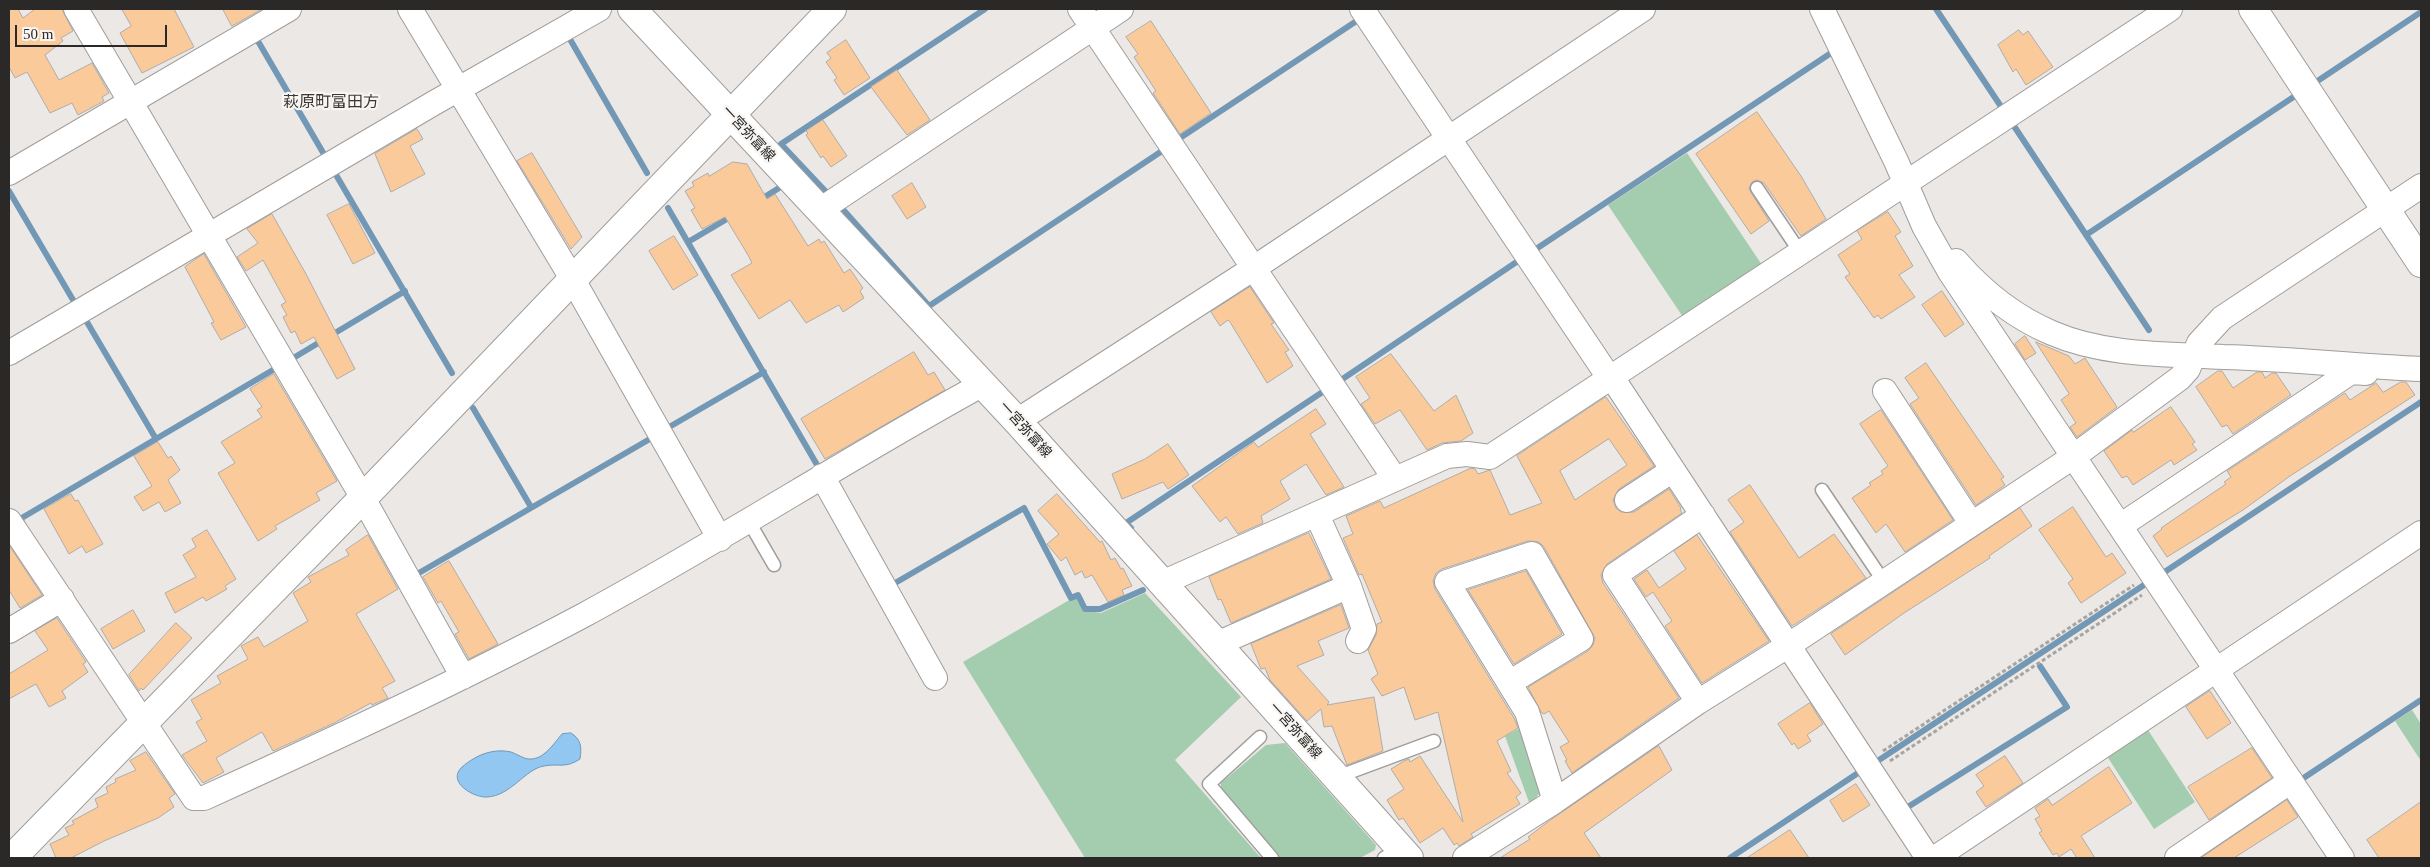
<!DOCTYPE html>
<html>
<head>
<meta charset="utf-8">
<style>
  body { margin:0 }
  #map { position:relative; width:2430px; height:867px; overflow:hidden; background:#ebe8e5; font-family:"Times New Roman",serif }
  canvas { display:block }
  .frame { position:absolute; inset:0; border:10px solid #2a2928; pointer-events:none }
  .scale { position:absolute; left:15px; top:25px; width:152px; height:22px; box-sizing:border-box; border:2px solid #2a2928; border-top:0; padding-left:6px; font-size:15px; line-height:18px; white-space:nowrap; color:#2a2928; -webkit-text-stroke:4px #f8f5f2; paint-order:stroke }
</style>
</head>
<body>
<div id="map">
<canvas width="2430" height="867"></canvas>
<div class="frame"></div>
<div class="scale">50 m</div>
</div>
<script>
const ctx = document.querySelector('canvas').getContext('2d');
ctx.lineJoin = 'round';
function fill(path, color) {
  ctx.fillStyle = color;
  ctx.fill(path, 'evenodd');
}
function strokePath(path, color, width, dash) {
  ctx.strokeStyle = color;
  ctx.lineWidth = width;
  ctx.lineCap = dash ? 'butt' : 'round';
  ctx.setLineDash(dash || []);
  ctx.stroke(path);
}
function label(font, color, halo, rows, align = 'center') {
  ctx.font = font + ' "Times New Roman","Noto Sans JP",serif';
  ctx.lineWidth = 4.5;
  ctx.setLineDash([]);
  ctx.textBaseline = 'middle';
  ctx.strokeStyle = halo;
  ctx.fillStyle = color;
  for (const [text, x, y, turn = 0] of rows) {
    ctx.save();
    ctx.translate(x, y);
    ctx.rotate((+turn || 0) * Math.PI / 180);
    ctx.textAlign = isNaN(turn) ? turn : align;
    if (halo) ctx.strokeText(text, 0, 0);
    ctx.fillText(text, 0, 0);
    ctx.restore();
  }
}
fill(new Path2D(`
  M1687,153L1764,268L1685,320L1608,205Z
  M1145,593L1241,697L1175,760L1261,858H1085L963,662L1071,599H1077L1083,610L1101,613Z
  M2412,710L2421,724V761L2395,721Z
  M2144,724L2195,802L2154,829L2103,750Z
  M1522,727L1543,789L1530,805L1505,736Z
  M1285,743L1376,845L1375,850L1360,858H1278L1221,792V783L1266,745Z`), '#a4ccaf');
const water = new Path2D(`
  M571,733C581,739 582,747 580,759C565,769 559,763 544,766C525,769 511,796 487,797C474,798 446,782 462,767C476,755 493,748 511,752C517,754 524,759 529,759C544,760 554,743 562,734Z`);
fill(water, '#91c7f1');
strokePath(water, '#7298b5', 1);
strokePath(new Path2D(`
  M1936,9L2004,111
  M567,34L647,173
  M255,36L325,156
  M2316,82L2421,12
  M2010,120L2149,330
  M1177,140L1358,20
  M332,168L452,373
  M9,191L76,305
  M830,196L781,144L985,9
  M758,201L779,188
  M839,205L929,306L1165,149
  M668,208L820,470
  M2086,235L2295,96
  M688,242L732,216
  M1533,251L1834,51
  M84,317L156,439
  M290,360L405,291
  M1341,380L1518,261
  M473,408L531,507
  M664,430L764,372
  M23,524L20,519L278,367
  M1131,528L1126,523L1327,389
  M2160,575L2421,402
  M412,577L655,436
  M890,586L1024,508L1071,598L1078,595L1085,609H1100L1143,590
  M1873,764L2150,581
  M2302,779L2421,700
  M1903,810L2067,707L2040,666
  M1730,858L1861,771`), '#7298b5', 6);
const building = new Path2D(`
  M9,9H18L23,18L35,9H62L73,31L61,38L63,41L45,55L59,80L92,63L109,93L102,97L104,101L78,115L72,103L50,113L27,72L15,78L9,67Z
  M122,9H174L194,47L142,73L120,33L131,26Z
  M223,9H262L232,26Z
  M1151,21L1211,113L1180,134L1153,93L1156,91L1134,57L1138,54L1126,37Z
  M2019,30L2023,35L2028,31L2053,67L2026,85L2016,69L2013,72L1998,45Z
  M846,40L870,78L844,95L834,80L837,78L826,62L831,58L827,53Z
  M897,70L930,120L907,135L871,87Z
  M1757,112L1801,176L1826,219L1801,236L1764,183L1757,180L1752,182L1749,189L1769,221L1751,234L1696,154Z
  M823,120L847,156L831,167L823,156L821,158L806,135L808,133L806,131Z
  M417,129L423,139L410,146L425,174L391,192L375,154Z
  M532,153L582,237L571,249L517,161Z
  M733,162L747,164L767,199L775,194L808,246L819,239L821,243L824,241L844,273L850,269L863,288L860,291L864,298L843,312L839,305L806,323L790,300L759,319L731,275L752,263L748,255L725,217L702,229L691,210L695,208L685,191L694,186L692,182L708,173L709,176Z
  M912,183L926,207L907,219L892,196Z
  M349,204L375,253L353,264L327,215Z
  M1888,212L1901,232L1895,236L1913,266L1899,275L1915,297L1881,319L1878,315L1874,318L1845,277L1850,274L1838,255L1862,239L1857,231Z
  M272,214L306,274L355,369L337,379L314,337L301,344L295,331L291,333L283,317L287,315L281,305L286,302L263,260L246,271L237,257L258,243L247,229Z
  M674,236L698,275L673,290L649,251Z
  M204,254L246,327L221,340L211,323L214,322L185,267Z
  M1250,287L1274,323L1271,324L1289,350L1285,352L1293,366L1267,383L1230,322L1228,320L1220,326L1211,312Z
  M1942,291L1964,324L1945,337L1922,305Z
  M2025,336L2036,353L2025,360L2015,344Z
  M2036,342L2069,356L2075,364L2085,358L2117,407L2077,437L2070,427L2076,423L2061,400L2069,394Z
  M914,352L928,375L934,372L945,390L825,459L801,419Z
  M1391,354L1434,411L1456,395L1473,433L1461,441L1442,443L1427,450L1400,410L1375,424L1361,404L1370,398L1356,377Z
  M1926,363L2004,477L2001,479L2005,485L1976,505L1910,404L1919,398L1905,378Z
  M2218,371H2222L2233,388L2257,372H2262L2265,378L2272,373H2276L2291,395L2233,434L2227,425L2222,427L2196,387Z
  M274,374L337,481L316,493L320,500L275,526L277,529L258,541L218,473L235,463L221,442L262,417L257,410L262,407L250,389Z
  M2401,382H2406L2415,395L2290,476L2243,510L2167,557L2153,536L2162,529L2161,528L2226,484L2224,482L2231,477L2227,471L2345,393L2350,400L2376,383L2383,392Z
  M1606,397L1654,466L1619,489L1613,500L1616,508L1621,512H1634L1669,489L1681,508L1680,509L1682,513L1607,564L1601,575L1603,583L1679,698L1572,773L1565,761L1567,760L1560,747L1569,742L1549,711L1544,714L1541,712L1528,687L1588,651L1593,645L1595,638L1544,547L1539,542L1528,541L1442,569L1436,573L1433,581L1435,589L1514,718L1518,728L1497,741L1511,771L1507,773L1521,793L1516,797L1520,804L1471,834L1473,837L1459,846L1457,843L1454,845L1443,828L1420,843L1403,818L1399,820L1387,800L1404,789L1391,769L1404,761L1409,759L1410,762L1420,756L1463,822L1438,712L1415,720L1404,687L1382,696L1371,679L1378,674L1368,650L1376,635L1377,624L1382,622L1362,574L1359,575L1343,538L1353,534L1346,516L1380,501L1384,508L1471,468L1475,469L1478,474L1490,470L1510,515L1542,503L1517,456ZM1609,439L1627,465L1575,500L1560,471Z
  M2171,407L2195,442L2192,444L2197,450L2174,465L2171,460L2133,485L2127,476L2122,478L2104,451L2132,430L2133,432Z
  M1316,409L1326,424L1310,434L1344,487L1326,495L1306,464L1280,481L1290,499L1261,516L1263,523L1238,534L1226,517L1220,522L1192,486L1254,442L1258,447Z
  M1881,410L1953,520L1905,552L1886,524L1876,533L1852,498L1871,485L1869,483L1883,474L1881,471L1888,466L1860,424Z
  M158,442L168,458L171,456L180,470L168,480L181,503L165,512L159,502L143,511L134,497L152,486L134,456Z
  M1168,444L1189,475L1168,489L1163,482L1122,499L1112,474L1145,459Z
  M1750,485L1799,558L1834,534L1866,578L1792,626L1730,532L1744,522L1728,500Z
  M71,494L75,501L78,500L103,544L86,553L82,546L69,554L44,509Z
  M1057,494L1100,542L1102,541L1111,560L1115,558L1121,569L1123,568L1132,586L1122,590L1124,595L1108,602L1092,575L1085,578L1082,571L1075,575L1066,557L1061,561L1047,544L1059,534L1038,511Z
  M2073,507L2106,557L2112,553L2126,573L2081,603L2068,583L2073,579L2039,530Z
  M2020,508L2032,526L1989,556L1990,558L1904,613L1845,655L1831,634Z
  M207,530L236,579L225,586L227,589L206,601L203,597L175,613L165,593L196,577L183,555L196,547L192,539Z
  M1309,533L1331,579L1231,623L1221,599L1218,600L1209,577Z
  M368,535L398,589L356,614L395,681L382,688L388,698L372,705L371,703L334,723L273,751L262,732L216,758L224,772L203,783L182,755L207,741L196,722L202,719L191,700L221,683L217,676L248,659L241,646L258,637L264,647L308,621L293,593L311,582L308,577L349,555L346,550Z
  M1697,535L1769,641L1702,683L1665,626L1672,621L1653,592L1646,597L1634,579L1647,570L1659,588L1686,569L1674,551Z
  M9,545L42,595L20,608L9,590Z
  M449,561L498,644L469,659L455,634L459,632L441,601L438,603L423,577Z
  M1526,571L1562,634L1514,664L1468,590Z
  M1341,605L1349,628L1318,641L1324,655L1297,666L1329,702L1327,705L1374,697L1383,751L1347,765L1332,726L1324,727L1321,709L1307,721L1270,680L1265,668L1261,669L1251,644Z
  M133,610L145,631L113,649L101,629Z
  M57,618L86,662L83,664L88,672L62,691L66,698L49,707L36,684L9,699V674L48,650L35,631Z
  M176,623L192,638L143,690L141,688L139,691L129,675Z
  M2210,691L2231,723L2207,739L2186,707Z
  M1810,703L1823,724L1807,735L1811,741L1798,749L1794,743L1792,745L1778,724Z
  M1659,746L1672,770L1584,833L1601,858H1500L1530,839L1528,837L1549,821Z
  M2252,748L2272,778L2209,820L2188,787Z
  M146,752L175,794L169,798L174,807L158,818L104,841L71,858H56L50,844L69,835L65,828L74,824L72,821L98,807L95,799L108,793L106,787L116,782L115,779L136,770L130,761Z
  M2005,756L2023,783L1986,807L1976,792L1984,786L1976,775Z
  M2109,767L2132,803L2081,836L2095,858H2077L2071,849L2059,857L2057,853L2053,855L2039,833L2042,831L2035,819L2040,816L2035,808L2048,799L2052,805Z
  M1856,784L1870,805L1843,822L1830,801Z
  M2287,800L2298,817L2234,858H2201Z
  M2421,802V858H2379L2367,840Z
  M1790,830L1809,858H1747Z`);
fill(building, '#faca9b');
strokePath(building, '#afaca9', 1);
const lane = new Path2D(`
  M1757,188L1800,252
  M1822,490L1884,582
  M748,520L774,565
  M1260,737L1209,784L1272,858
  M1337,777L1434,741
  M1384,858L1401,848`);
const street = new Path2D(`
  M76,9L363,498L463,677
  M410,9L573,280L720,539
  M1080,9L1395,479
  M1362,9L1610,379L1617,385L1928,858
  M1822,9L1896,161L1924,226L1950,272L2342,858
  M9,173L289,9
  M820,210L1121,9
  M1956,261C1983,292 2014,317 2052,333C2105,356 2168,354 2224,357C2290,359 2356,366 2421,369
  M9,353L434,103L599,9
  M1885,391L1971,523
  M1017,421L1254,268L1643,9
  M822,476L935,678
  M1627,500L1673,470
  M1317,515L1349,586L1364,629L1358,641
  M9,521L194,798H204C332,740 460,681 584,615C719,542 848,458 983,384
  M2120,526L2351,372L2366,373
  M1162,583L1447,456L1467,454L1490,457L2170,9
  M9,631L62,599
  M1217,644L1349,586
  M1509,683L1581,639L1532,554L1447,582L1527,712L1555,801
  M1698,702L1615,575L1703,515
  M1465,858L1555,801L1698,702L1789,645L2073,457L2180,378L2188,369L2199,343L2222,318L2421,186
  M1935,858L2421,533
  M2177,858L2291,781`);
const secondary = new Path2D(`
  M632,9L1017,421L1409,858
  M2253,9L2421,263
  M12,858L363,498L832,9`);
strokePath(lane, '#a09d9a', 15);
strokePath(street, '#a09d9a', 26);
strokePath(secondary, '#a09d9a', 30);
strokePath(new Path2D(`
  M1883,751L2134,585
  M1890,761L2142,595`), '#a7a5a2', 3, [4, 2.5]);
strokePath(lane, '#fff', 12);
strokePath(street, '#fff', 24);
strokePath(secondary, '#fff', 28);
label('14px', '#2a2928', '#f8f5f2', [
  ["一宮弥富線",748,134,47],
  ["一宮弥富線",1025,430,48],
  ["一宮弥富線",1295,731,48]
]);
label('16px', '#3a3835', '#f8f5f2', [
  ["萩原町富田方",331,103]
]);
</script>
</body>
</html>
